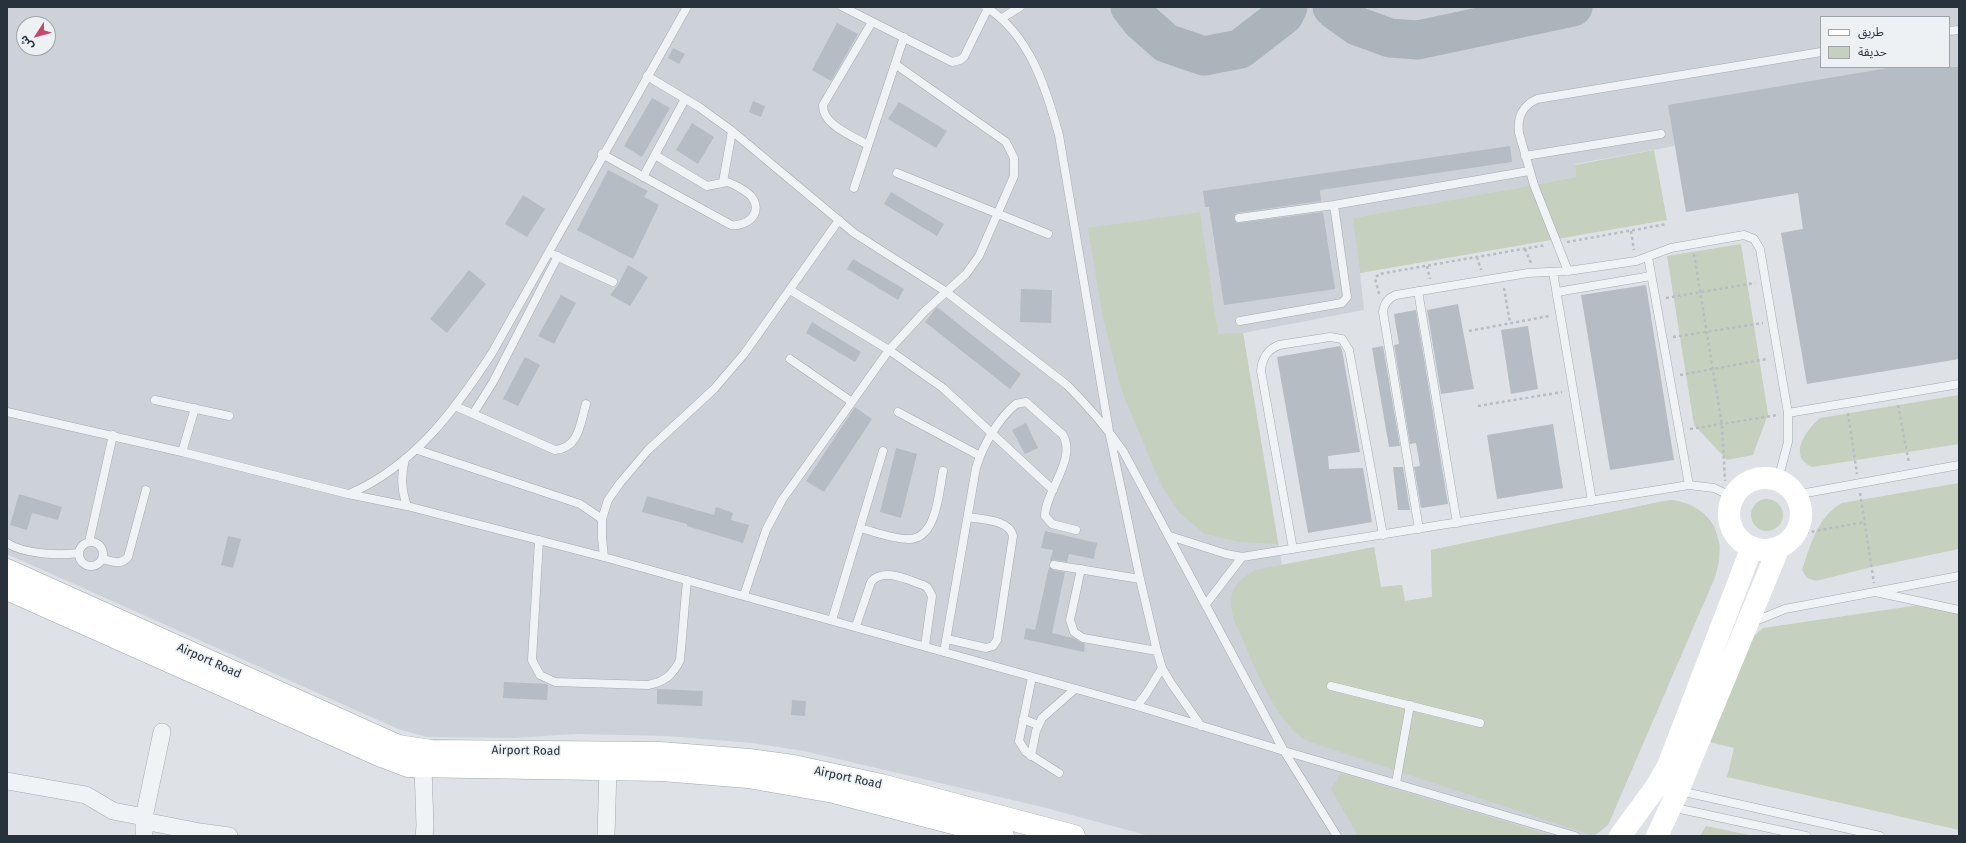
<!DOCTYPE html>
<html>
<head>
<meta charset="utf-8">
<style>
  body { margin:0 }
  #map { position:relative; width:1966px; height:843px; overflow:hidden; background:#dee2e7; font-family:"Fira Sans","Noto Sans Arabic",sans-serif }
  canvas { display:block }
  .frame { position:absolute; inset:0; border:8px solid #28323c; pointer-events:none }
  .legend { position:absolute; left:1820px; top:16px; width:130px; height:52px; box-sizing:border-box; background:#edf1f4; border:1px solid #9ea5aa; margin:0; padding:5px 7px; list-style:none; font-size:12px; color:#28323c }
  .legend li { display:flex; align-items:center; gap:8px; height:20px }
  .legend b { width:20px; border:1px solid #9ea5aa }
  .north { position:absolute; left:16px; top:16px; width:40px; height:40px; box-sizing:border-box; background:#edf1f4; border:1px solid #9ea5aa; border-radius:50%; rotate:234deg; font-size:11px; font-weight:700; line-height:16px; text-align:center; color:#28323c }
  .north::after { content:''; display:block; margin:auto; width:14px; height:18px; background:#c5496c; clip-path:polygon(50% 0,100% 100%,50% 72%,0 100%) }
</style>
</head>
<body>
<div id="map">
<canvas width="1966" height="843"></canvas>
<div class="frame"></div>
<ul class="legend">
<li><b style="height:5px;background:#fff"></b>طريق</li>
<li><b style="height:11px;background:#c6d0bf"></b>حديقة</li>
</ul>
<div class="north">ش</div>
</div>
<script>
const ctx = document.querySelector('canvas').getContext('2d');
ctx.lineJoin = 'round';
function fill(path, color) {
  ctx.fillStyle = color;
  ctx.fill(path, 'evenodd');
}
function strokePath(path, color, width, dash) {
  ctx.strokeStyle = color;
  ctx.lineWidth = width;
  ctx.lineCap = dash ? 'butt' : 'round';
  ctx.setLineDash(dash || []);
  ctx.stroke(path);
}
function label(font, color, halo, rows, align = 'center') {
  ctx.font = font + ' "Fira Sans",sans-serif';
  ctx.lineWidth = 3.5;
  ctx.setLineDash([]);
  ctx.textBaseline = 'middle';
  ctx.strokeStyle = halo;
  ctx.fillStyle = color;
  for (const [text, x, y, turn = 0] of rows) {
    ctx.save();
    ctx.translate(x, y);
    ctx.rotate((+turn || 0) * Math.PI / 180);
    ctx.textAlign = isNaN(turn) ? turn : align;
    if (halo) ctx.strokeText(text, 0, 0);
    ctx.fillText(text, 0, 0);
    ctx.restore();
  }
}
fill(new Path2D(`
  M7,7H1959V359L1781,233L1803,229L1798,193L1675,146L1575,164L1576,177L1354,218L1364,310L1243,333L1282,565L1374,547L1381,587L1402,585L1405,601L1432,597L1431,550L1664,501L1673,500L1691,505L1707,518L1714,526L1720,546L1719,562L1715,577L1608,825L1593,836H1150L1042,807L804,751L752,743L666,736L576,734L514,738L427,737L398,729L7,554ZM1821,17H1949V67H1821ZM24,24H48V48H24Z`), '#ccd2d8');
fill(new Path2D(`
  M1654,150L1667,220L1360,273L1353,218L1576,177L1575,165Z
  M1200,212L1218,334L1243,333L1278,544L1239,542L1205,534L1179,512L1160,483L1121,389L1103,318L1088,228Z
  M1741,244L1768,414L1753,455L1727,460L1694,425L1667,256Z
  M1959,395V444L1812,467C1787,456 1806,430 1820,418Z
  M1959,483V549L1872,567L1816,581L1807,578L1802,570C1811,544 1817,517 1842,503Z
  M1751 515a16 16 0 1 1 32 0a16 16 0 1 1-32 0Z
  M1673,500C1716,508 1726,539 1715,577L1608,825L1594,836L1322,746C1315,743 1306,741 1300,736C1270,713 1250,654 1234,620C1227,594 1233,583 1255,570L1374,547L1381,587L1402,585L1405,601L1432,597L1431,550L1664,501Z
  M1926,604L1959,607V830L1727,777L1734,748L1709,742L1754,636L1763,628Z
  M1341,773L1553,836H1358L1331,789Z
  M1706,826L1754,836H1700Z`), '#c6d0bf');
strokePath(new Path2D(`
  M1130,7L1141,21L1166,43L1204,56L1240,49L1284,15L1288,7
  M1332,7L1336,11L1357,26L1390,38L1418,40L1573,7`), '#abb3bb', 39);
fill(new Path2D(`
  M837,23L858,34L831,81L812,70Z
  M673,48L685,54L679,64L668,58Z
  M1894,67H1959V359L1807,384L1781,233L1803,229L1798,193L1686,212L1668,105Z
  M652,98L670,108L642,157L624,146Z
  M753,101L765,106L761,117L749,112Z
  M899,102L947,131L936,148L888,119Z
  M692,123L714,137L698,164L676,150Z
  M1510,146L1512,162L1320,190L1321,201L1236,213L1234,219L1237,223H1240L1323,212L1335,289L1224,305L1209,207H1205L1203,191Z
  M608,170L648,191L644,197L659,205L633,259L577,230Z
  M891,192L944,224L937,236L884,204Z
  M523,195L545,209L527,237L505,224Z
  M853,259L904,289L898,300L847,269Z
  M628,265L648,277L630,306L610,295L618,285Z
  M469,270L486,284L447,333L430,319Z
  M1646,285L1674,460L1610,470L1581,295Z
  M1021,289L1052,290L1051,323L1020,322Z
  M561,295L576,303L554,344L538,336Z
  M1458,304L1474,389L1441,394L1427,310Z
  M937,307L1021,374L1010,389L925,322Z
  M1416,310L1448,504L1421,508L1414,467L1420,466L1416,443L1410,444L1394,345L1399,344L1394,314Z
  M812,322L861,352L855,362L806,333Z
  M1528,326L1538,389L1511,394L1501,330Z
  M1340,346L1342,350L1360,452L1328,456L1329,469L1363,468L1372,522L1308,533L1277,357Z
  M1383,346L1400,446L1389,447L1372,348Z
  M525,357L540,365L518,406L503,399Z
  M855,407L872,419L824,492L806,481Z
  M1026,423L1038,448L1025,454L1012,430Z
  M1553,424L1563,488L1497,499L1487,435Z
  M896,448L917,454L901,518L880,512Z
  M1393,467H1403L1410,510H1398Z
  M19,494L62,507L58,520L32,513L27,530L10,525Z
  M647,496L714,515L716,507L733,513L731,520L749,525L743,543L687,526V524L642,512Z
  M1045,531L1097,543L1094,559L1069,554L1067,562L1055,560L1050,561L1053,550L1041,548Z
  M228,536L241,539L233,568L221,565Z
  M1049,567L1053,570L1065,572L1052,633L1073,638L1085,644L1084,652L1024,639L1026,628L1035,630Z
  M504,682L546,684L548,685L547,700L503,698Z
  M657,689L703,691L702,706L657,704Z
  M792,700L806,701L805,716L791,715Z`), '#b5bcc3');
const lane = new Path2D(`
  M843,7L952,62L960,60L964,57L988,8
  M986,7C1030,35 1046,88 1059,135L1109,431L1140,579L1157,651L1162,668L1171,683L1201,726
  M1002,18L1020,7
  M1949,31L1959,30
  M647,76L699,107L732,131L854,233L945,291L1067,385C1088,406 1106,427 1123,451L1284,751L1337,836
  M868,145C853,136 822,125 823,105L872,22
  M602,154L731,225C748,227 764,212 751,196C746,191 734,184 727,182L707,186L655,155
  M1525,156L1661,134
  M897,173L1048,234
  M643,177L685,99
  M723,182L732,131
  M854,188L904,37
  M1239,218L1334,205L1529,171
  M554,255L613,282
  M1648,257L1689,485
  M1568,271L1534,185L1519,133C1517,117 1522,106 1537,99L1821,52
  M1553,272L1592,501
  M790,290L889,350L943,388L1053,490
  M1418,291L1457,523
  M1557,292L1651,276
  M1240,321L1342,303L1347,297L1334,205
  M790,359L852,402
  M155,400L229,416
  M455,406L555,450C579,448 580,424 586,404
  M7,412L182,452L348,494L407,506L604,557L1137,706L1284,751L1575,836
  M898,412L980,456
  M1788,413L1959,384
  M473,414L493,382L558,256
  M418,450L580,504L602,519
  M182,452L195,408
  M405,459C401,476 401,489 407,506
  M349,494C414,466 455,410 492,353L687,7
  M1795,495L1959,465
  M860,528C875,532 893,539 908,539C937,540 939,491 943,471
  M1419,529L1383,312C1384,303 1388,298 1396,295L1528,273L1568,271L1636,261L1671,248L1744,235L1754,239L1760,249L1788,413V442L1778,480
  M1170,536L1226,554L1242,557L1689,485L1714,488L1733,497
  M539,540L532,660L540,675L555,682L648,685C664,682 673,675 680,660L687,580
  M79 554a12 12 0 1 1 24 0a12 12 0 1 1-24 0Z
  M89,542L113,435
  M7,543C24,554 59,556 78,553
  M1293,549L1261,371C1262,358 1267,350 1279,345L1330,337L1342,339L1349,350L1383,535
  M604,557L602,538V519L608,500L620,483L648,450L714,389L744,354L839,220
  M102,559C112,561 120,566 128,557L146,490
  M1054,565L1140,579
  M1081,569L1070,620L1074,632L1083,638L1157,651
  M1880,593L1959,610
  M744,595L766,530L782,500L889,350L925,311L966,274L979,256L1014,176V158L1006,142L895,64
  M1206,604L1242,557
  M832,620L883,451
  M1753,622L1785,609L1959,576
  M856,626L871,582C883,567 908,580 923,585L927,587L932,596L925,646
  M947,639L986,648L993,646L997,640L1013,536C1009,519 982,520 968,517
  M944,652L976,468C983,445 998,419 1016,404L1026,402L1063,435C1077,459 1045,492 1045,516L1052,524L1076,530
  M1032,677L1019,741L1026,752L1059,773
  M1331,686L1480,723
  M1137,706L1146,694L1162,668
  M1023,719L1038,725
  M1031,756L1036,731L1042,718L1075,689
  M1396,783L1410,705
  M1680,791L1880,836
  M1671,807L1806,836`);
const street = new Path2D(`
  M423,767L425,826L424,836
  M7,781L86,795L113,811L144,817
  M144,821L200,832L229,836
  M144,836V817L162,732
  M606,836L608,769`);
const primary = new Path2D(`
  M7,570L398,746L431,751L660,753L749,760L793,766L881,785L1074,836
  M7,589L379,755L408,766L662,770L748,777L834,792L1003,836`);
strokePath(lane, '#a4aab0', 9);
strokePath(street, '#a4aab0', 18);
strokePath(primary, '#9ea8b1', 23);
strokePath(new Path2D(`
  M1631,231L1634,250
  M1567,242L1667,224
  M1525,249L1531,263
  M1694,254L1722,425L1725,481
  M1477,257L1481,270
  M1427,266L1430,279
  M1504,288L1510,323
  M1379,294L1375,278L1379,274L1546,245
  M1666,298L1755,283
  M1469,331L1549,316
  M1673,337L1763,323
  M1680,375L1767,359
  M1898,405L1909,463
  M1478,406L1562,392
  M1848,413L1857,474
  M1690,429L1778,415
  M1860,493L1874,583
  M1794,535L1864,522`), '#b8bdc1', 2.5, [3, 3]);
strokePath(lane, '#f0f3f5', 8);
strokePath(street, '#f0f3f5', 17);
strokePath(new Path2D(`
  M1729 514a36 36 0 1 1 72 0a36 36 0 1 1-72 0Z
  M1620,836L1656,787L1668,766L1752,547
  M1657,836L1678,791L1779,547`), '#fff', 22);
strokePath(primary, '#fff', 22);
label('12px', '#28323c', '#edf1f4', [
  ["Airport Road",209,661,24],
  ["Airport Road",526,751,1],
  ["Airport Road",848,778,12]
]);
</script>
</body>
</html>
